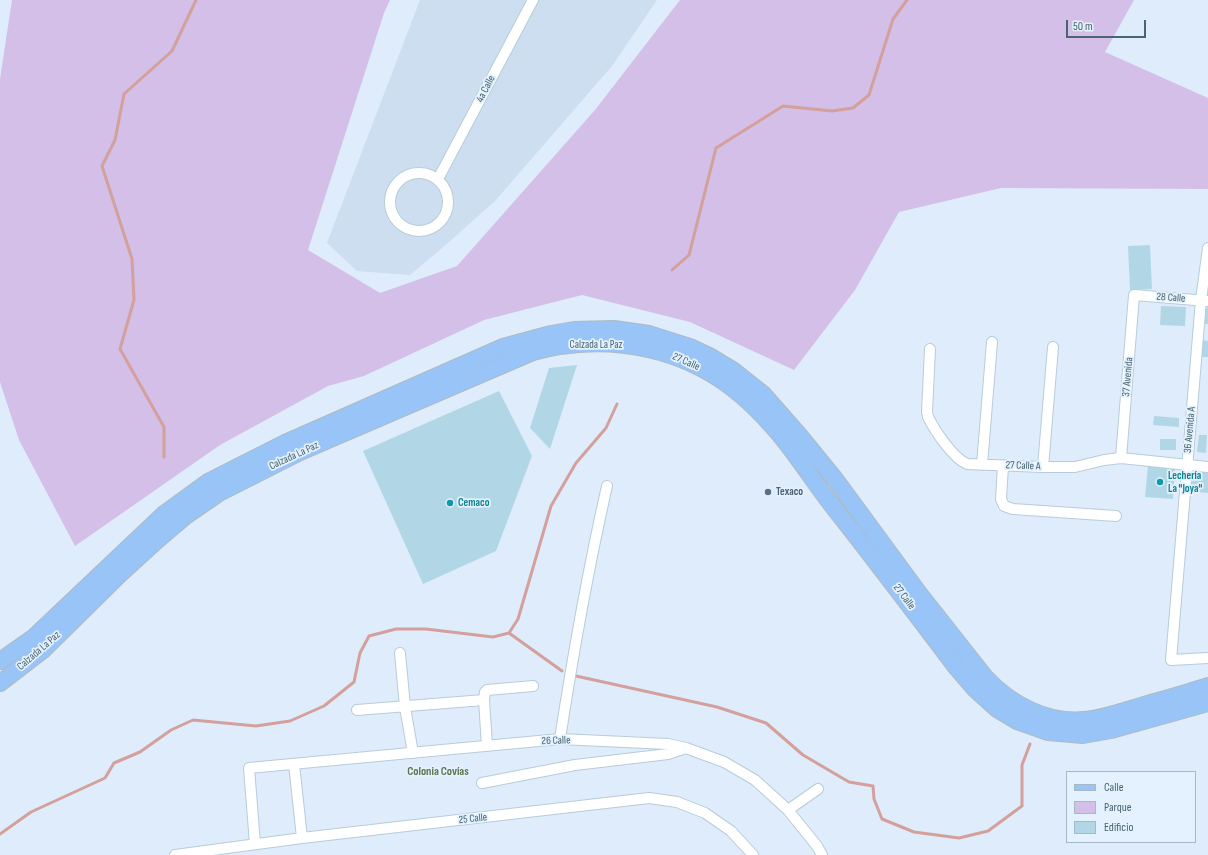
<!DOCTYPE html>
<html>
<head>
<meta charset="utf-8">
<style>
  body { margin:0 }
  #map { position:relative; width:1208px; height:855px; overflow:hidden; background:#dfecfb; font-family:"Sofia Sans Condensed",sans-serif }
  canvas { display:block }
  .legend { position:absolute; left:1066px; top:771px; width:130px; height:72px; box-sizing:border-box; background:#e4f1fe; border:1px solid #a6b9c5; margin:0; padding:5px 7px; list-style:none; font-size:12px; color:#486570 }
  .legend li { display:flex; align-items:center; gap:8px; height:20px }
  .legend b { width:20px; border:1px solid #a6b9c5 }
  .scale { position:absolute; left:1066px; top:20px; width:80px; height:18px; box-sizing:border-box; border:2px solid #486570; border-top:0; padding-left:5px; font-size:12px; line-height:14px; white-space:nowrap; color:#486570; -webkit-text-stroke:3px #e4f1fe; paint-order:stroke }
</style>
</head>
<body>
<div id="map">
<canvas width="1208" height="855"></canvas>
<ul class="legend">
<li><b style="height:5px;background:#99c4f8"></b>Calle</li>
<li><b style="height:11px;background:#d3bfe7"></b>Parque</li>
<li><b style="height:11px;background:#b1d7e7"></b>Edificio</li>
</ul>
<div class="scale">50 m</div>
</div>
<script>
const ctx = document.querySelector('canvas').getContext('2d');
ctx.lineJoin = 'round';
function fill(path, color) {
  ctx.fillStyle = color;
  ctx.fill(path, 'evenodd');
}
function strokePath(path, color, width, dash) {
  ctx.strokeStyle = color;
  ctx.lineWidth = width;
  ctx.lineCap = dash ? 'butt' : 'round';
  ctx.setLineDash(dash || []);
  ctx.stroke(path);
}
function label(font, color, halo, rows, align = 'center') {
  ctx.font = font + ' "Sofia Sans Condensed",sans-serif';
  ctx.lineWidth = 3.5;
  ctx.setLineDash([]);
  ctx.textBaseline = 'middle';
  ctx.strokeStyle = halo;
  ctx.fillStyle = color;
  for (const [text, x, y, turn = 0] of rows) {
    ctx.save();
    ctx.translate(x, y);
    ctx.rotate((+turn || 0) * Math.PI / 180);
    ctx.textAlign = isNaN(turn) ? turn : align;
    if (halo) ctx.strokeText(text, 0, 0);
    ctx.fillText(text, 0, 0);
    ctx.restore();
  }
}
fill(new Path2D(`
  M420,0H657L612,66L495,201L449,242L410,275L357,271L327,243Z`), '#ccdeef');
fill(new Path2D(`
  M12,0H390L384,13L308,250L380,293L457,266L595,110L680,0H1134L1105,52L1208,98V189L1001,188L899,212L855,290L794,370L690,322L582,295L484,320L364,376L328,386L220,445L75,546L19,440L0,382V79Z`), '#d3bfe7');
strokePath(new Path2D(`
  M672,270L689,255L716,148L783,106L832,111L853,108L869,95L893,19L907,0
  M164,457V427L120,349L134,300L132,259L102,166L115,140L124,94L172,51L196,0
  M509,633L562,671
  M576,676L717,707L766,723L803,755L849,782L873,786L874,799L882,819L914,832L959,838L988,831L1022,806V765L1030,744
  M0,834L31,812L105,778L114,763L140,752L171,730L193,720L256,726L290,721L324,706L354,682L360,653L369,636L396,629H426L493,637L509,633L518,619L551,506L576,463L606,428L617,404`), '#d4a09c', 3);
fill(new Path2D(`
  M1150,245L1152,289L1130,290L1128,246Z
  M1161,306L1186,307L1185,326L1160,325Z
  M1208,307V324H1202L1203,311Z
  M1203,340L1208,341V357H1202Z
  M577,365L550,449L530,428L549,368Z
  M499,391L532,456L496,551L423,584L363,451Z
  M1154,416L1179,418V427L1153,425Z
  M1199,435H1207L1206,453L1197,452Z
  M1160,439H1176V450H1160Z
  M1148,465L1175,467L1173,499L1145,497Z
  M1194,469L1208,470V493L1187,491L1189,473Z`), '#b1d7e7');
const minor = new Path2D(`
  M390 202a29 29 0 1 1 58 0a29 29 0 1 1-58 0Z
  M438,179L533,0
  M1208,248L1201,300L1171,660L1208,658
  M930,349L927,412L928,417C935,431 953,458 967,464L1043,467H1075L1104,460L1121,458L1208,467
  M1121,458L1134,295L1208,301
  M982,465L992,342
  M1003,466L1001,499L1004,506L1013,509L1116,516
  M1043,467L1053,347
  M400,653L405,707L413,753
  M357,710L484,700
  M560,739C573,654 588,570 607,486
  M487,746L484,700L485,692L487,690L533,686
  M294,764L302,838
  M482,783L575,765L668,754L686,748
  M788,810L818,789
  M255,844L249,768L560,739L668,744L686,748L724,762L755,780L788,810L817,846L822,855
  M175,855L302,838L649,798L677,802L705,813L731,831L753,855`);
const primary = new Path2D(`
  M0,661L33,638L164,514L208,482L285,443L503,347L551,334L574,330L614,329L649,334L690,347L711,357L734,371L763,394L799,435L835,479L918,592L985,677C1010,704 1047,724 1085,720C1105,718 1124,711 1144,705C1165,699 1187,693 1208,686
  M0,683L43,650L119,575L154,543L187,515L219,493L300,452L533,352C542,350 551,347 560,346C620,337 682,350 731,387C747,399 762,414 775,429C797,454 814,483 835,509C876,561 916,614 956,667L975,689L997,709L1017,721L1048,732L1083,735L1111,730L1208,703`);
strokePath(minor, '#b7ccd9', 12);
strokePath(primary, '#aebbc0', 18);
strokePath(minor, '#fff', 10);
strokePath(primary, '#99c4f8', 16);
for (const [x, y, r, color] of [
  [1160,482,4,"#0f9aa8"],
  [768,492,4,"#5c6f8a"],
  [450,503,4,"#0f9aa8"]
]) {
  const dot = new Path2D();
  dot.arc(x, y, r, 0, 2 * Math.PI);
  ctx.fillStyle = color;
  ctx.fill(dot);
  strokePath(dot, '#e4f1fe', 1.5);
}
label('11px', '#486570', '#e4f1fe', [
  ["4a Calle",486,89,-63],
  ["28 Calle",1171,298,4],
  ["Calzada La Paz",596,345],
  ["27 Calle",686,362,24],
  ["37 Avenida",1128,377,-85],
  ["36 Avenida A",1190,430,-85],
  ["Calzada La Paz",294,456,-25],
  ["27 Calle A",1023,466,2],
  ["27 Calle",904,597,53],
  ["Calzada La Paz",39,651,-41],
  ["26 Calle",556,741,-2],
  ["25 Calle",473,819,-6]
]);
label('bold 11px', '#0d838f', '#e4f1fe', [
  ["Lechería",1168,476],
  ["La \"Joya\"",1168,489],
  ["Cemaco",458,503]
], 'left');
label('bold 11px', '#4e5e75', '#e4f1fe', [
  ["Texaco",776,492]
], 'left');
label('bold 12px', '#5e724f', '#e4f1fe', [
  ["Colonia Covías",438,772]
]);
</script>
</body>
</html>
